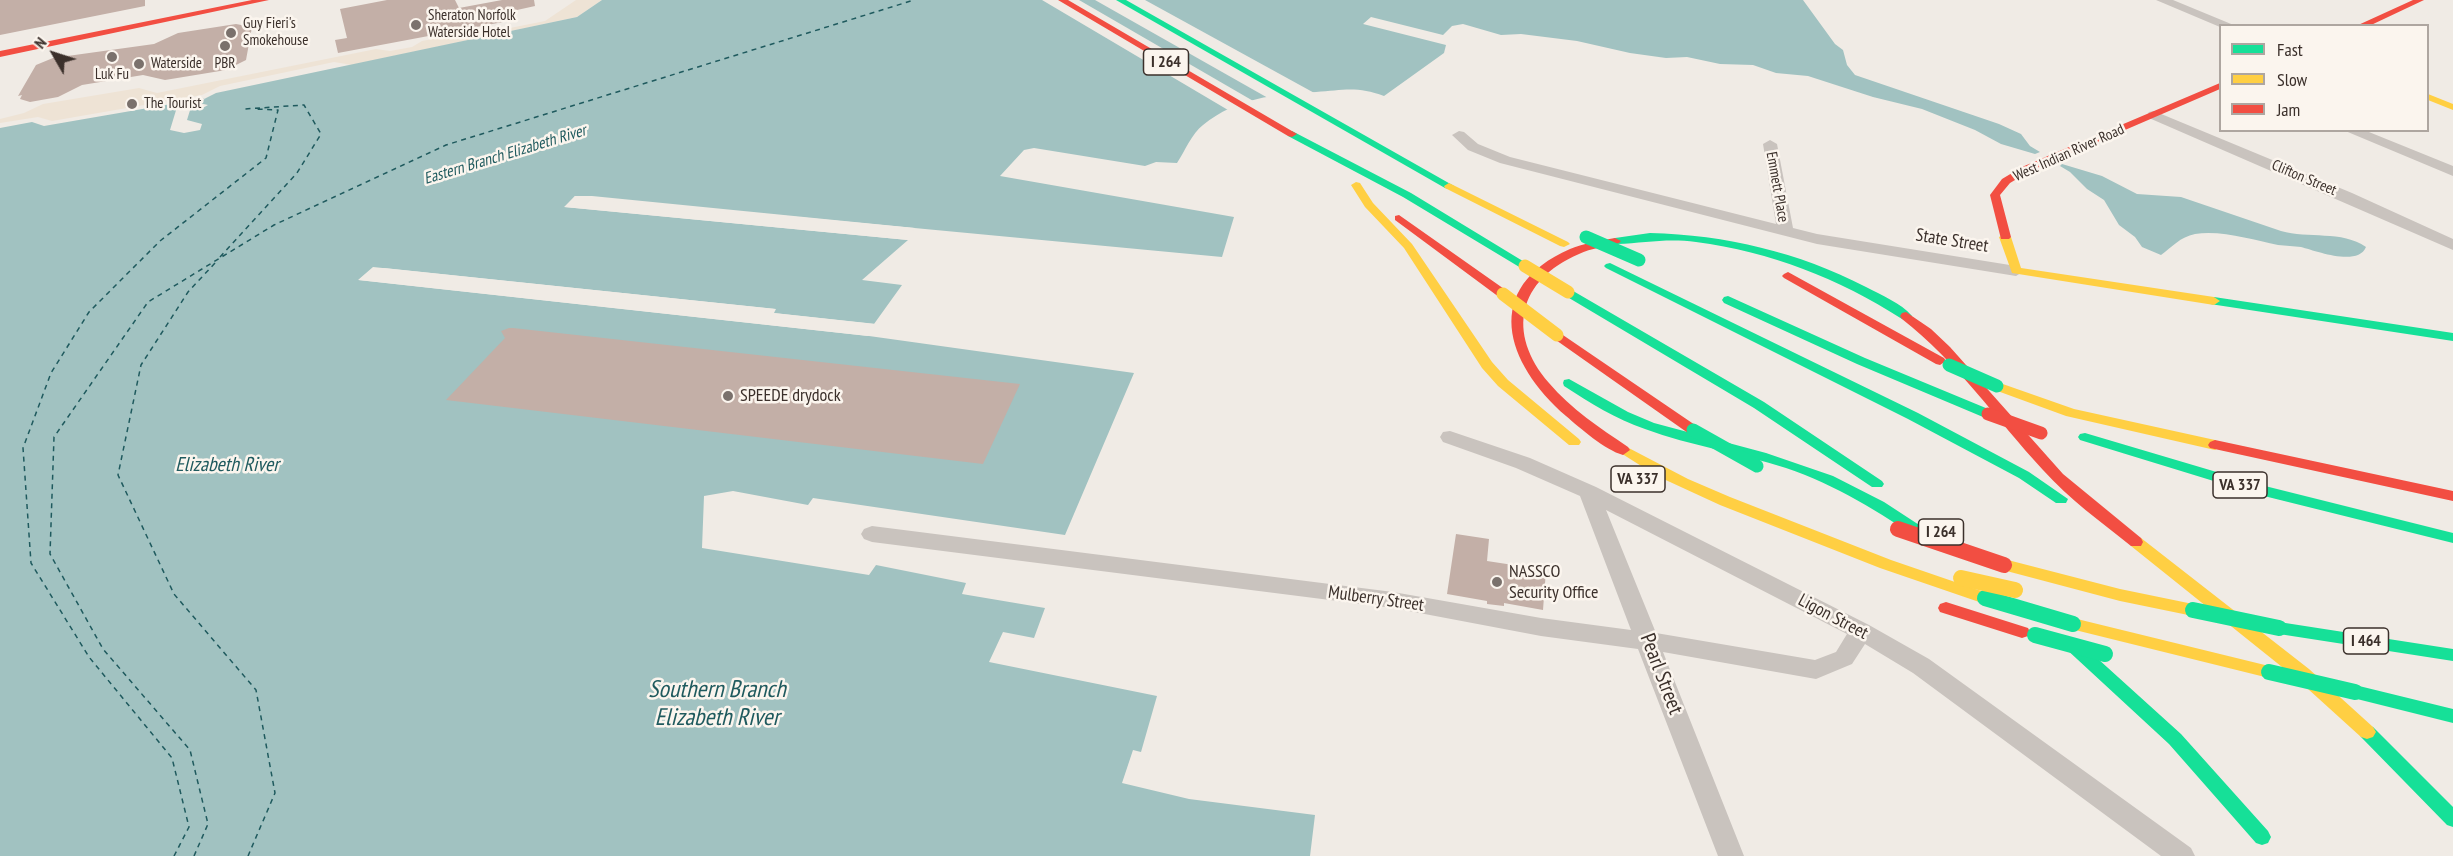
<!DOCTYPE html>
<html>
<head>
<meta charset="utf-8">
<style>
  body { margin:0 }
  #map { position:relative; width:2453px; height:856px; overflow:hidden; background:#f0ebe5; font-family:"PT Sans Narrow",sans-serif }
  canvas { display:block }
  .legend { position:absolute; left:2219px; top:24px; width:210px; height:108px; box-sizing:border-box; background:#fbf5ee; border:2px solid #aea6a0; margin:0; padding:8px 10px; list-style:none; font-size:18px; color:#3b302b }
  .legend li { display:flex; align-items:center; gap:12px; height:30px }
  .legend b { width:30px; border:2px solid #aea6a0 }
  .north { position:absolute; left:24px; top:24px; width:60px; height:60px; -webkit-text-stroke:4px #fbf5ee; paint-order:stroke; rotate:309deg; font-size:16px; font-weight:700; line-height:24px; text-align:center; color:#3b302b }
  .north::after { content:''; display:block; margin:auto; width:21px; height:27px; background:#3b302b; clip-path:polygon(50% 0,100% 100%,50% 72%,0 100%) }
</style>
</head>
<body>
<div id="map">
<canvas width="2453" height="856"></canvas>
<ul class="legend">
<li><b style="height:8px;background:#16e098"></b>Fast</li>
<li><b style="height:8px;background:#ffcf43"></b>Slow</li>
<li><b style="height:8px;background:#f24e42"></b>Jam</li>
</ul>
<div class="north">N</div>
</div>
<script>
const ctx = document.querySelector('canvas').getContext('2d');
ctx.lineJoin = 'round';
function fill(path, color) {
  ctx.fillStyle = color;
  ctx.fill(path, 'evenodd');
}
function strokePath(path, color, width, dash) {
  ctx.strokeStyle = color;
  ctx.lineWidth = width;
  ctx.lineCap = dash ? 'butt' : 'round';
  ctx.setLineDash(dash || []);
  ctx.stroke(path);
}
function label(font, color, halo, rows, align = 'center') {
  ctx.font = font + ' "PT Sans Narrow",sans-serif';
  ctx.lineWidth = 5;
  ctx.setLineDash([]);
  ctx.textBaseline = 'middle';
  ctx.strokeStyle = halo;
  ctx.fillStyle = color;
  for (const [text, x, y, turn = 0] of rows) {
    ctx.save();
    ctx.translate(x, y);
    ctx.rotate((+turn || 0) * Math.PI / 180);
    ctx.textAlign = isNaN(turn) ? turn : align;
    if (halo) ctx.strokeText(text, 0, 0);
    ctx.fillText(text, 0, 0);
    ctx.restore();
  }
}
fill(new Path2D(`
  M576,0H602L577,17L352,65L334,62L220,86L202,95L52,121L38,117L0,123V119L24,113L43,104L139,88L157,93L376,49L390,51L412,47L422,41L459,34L475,35L545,21Z`), '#eee3d5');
fill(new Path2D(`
  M602,0H1803L1835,44L1843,50L1847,65L1855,75L1999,124L2021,134L2030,146L2040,152L2035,154L2001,144L1975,130L1922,109L1873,97L1808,76L1776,73L1753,65L1720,64L1687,57L1666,58L1630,53L1577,41L1521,34L1501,35L1463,24L1452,26L1443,35L1371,17L1363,24L1446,45L1444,53L1384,96C1358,86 1343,90 1316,92C1273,95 1238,97 1203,125C1192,133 1185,151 1177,163L1156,162L1145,166L1034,148L1024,150L1000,176L1234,217L1222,257L575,196L565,207L908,240L862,280L902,285L874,324L773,313L775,309L384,268H373L359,280L869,336L1134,373L1065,535L813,498L808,505L733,491L704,496L702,548L869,575L876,565L966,583L962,594L1045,608L1034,638L1003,632L989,662L1157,696L1141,752L1133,750L1122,783L1189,799L1315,815L1310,856H0V128L32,122L44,126L206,98L216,93L577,17Z
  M2062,164L2102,176L2137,194L2181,197L2281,231C2308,239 2342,230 2366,247C2358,267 2316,251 2301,247C2294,246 2286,246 2278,245C2253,240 2222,230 2195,234C2180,237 2172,247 2161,255L2142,247L2135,237L2119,225L2104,200L2087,189L2070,172L2060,166Z`), '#a1c2c1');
fill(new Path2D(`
  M1042,0H1079L1255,102L1228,110Z
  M1095,0H1145L1318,95L1268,98Z
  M206,98L199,103L208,105L201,109L191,107L187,120L202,124L200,130L184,133L170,130L177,107L168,105Z
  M575,196H592L915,228L913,231L592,199H576L570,205L909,238L908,240L564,207Z
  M373,267L776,309L774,313L876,324L874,327L773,316L770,312L384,271H374L364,279L870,334L868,336L358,280Z`), '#f0ebe5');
strokePath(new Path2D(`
  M220,257L297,173L321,134L304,105L244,109
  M215,263L188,292L141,365L118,475L174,594L256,690L275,793L248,856
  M174,856L189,827L172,758L89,657L31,563L23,448L51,373L89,312L160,241L266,158L278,110L254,109
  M194,856L208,824L190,750L103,649L50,554L54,437L148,302L274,225L446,145L914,0`), '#1f5a5e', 1.5, [5, 4.5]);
fill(new Path2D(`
  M0,0H145V6L0,35Z
  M387,0H455L459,8L502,0H534L535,6L499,14L503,22L338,53L335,40L347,38L340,9Z
  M236,24L252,27L246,60L226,70L165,80L143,75L82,85L58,97L30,102L20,99L22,95L18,96L36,65L53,58L154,44L178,33Z
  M509,328H513L1020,384L983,464L446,400L505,338L501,331Z
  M1456,534L1489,539L1487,561L1546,570L1543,610L1504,603V606L1487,604V601L1447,594Z`), '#c3afa7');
fill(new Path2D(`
  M2156,0H2173L2236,26L2220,27Z
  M2154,111L2352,193L2453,239V250L2149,118L2147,115L2149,112Z
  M2343,130H2364L2453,166V176Z
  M1459,131L1464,132L1478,144L1510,157L1776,224L1763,144L1770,140L1777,144L1793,228L1817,234L2016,266L2024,271L2016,276L1817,244L1500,163L1468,150L1452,135Z
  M1450,431L1530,458L1596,487L1869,625L1929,659L2191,848L2195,856H2161L1913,673L1865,644L1852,664L1816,679L1663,652L1744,856H1718L1638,649L1541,636L1393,608L872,542L864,539L861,534L864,529L872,526L1393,592L1541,618L1631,630L1580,496L1516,468L1443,442L1440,437L1443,432ZM1606,510L1847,634L1836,652L1815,660L1656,633Z`), '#c9c3be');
fill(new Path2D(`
  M1116,0H1126L1454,186L1449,189L1445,188Z
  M1292,131L1411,193L1531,266L1529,268H1521L1403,197L1288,136V132Z
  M1650,233C1726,235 1798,252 1866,287C1881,295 1901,303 1912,316L1906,320L1902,319C1838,278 1771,252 1696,242C1667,238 1645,243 1617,244C1612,244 1613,244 1609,241L1615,238Z
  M1610,263L1918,413L2029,472L2068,499L2066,503H2056L2019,478L1908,419L1606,268L1604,266L1606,264Z
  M1568,288L1764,402L1882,481L1884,484L1882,487H1872L1754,408L1564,295L1562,292L1564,289Z
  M1728,296L1865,358L1993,411L1995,414L1993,417H1983L1857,364L1724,303L1722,300L1724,297Z
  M2214,297L2453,333V341L2210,304L2208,301Z
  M1569,379L1628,412L1654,423L1766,453L1833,476L1884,502L1933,534L1935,538L1933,542H1923C1880,512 1836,485 1786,468C1740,453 1691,446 1645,429C1616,419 1590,403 1564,386L1563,383L1564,380Z
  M2085,433L2257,484L2453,533V543L2256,494L2080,440L2078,437L2080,434Z
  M2279,622L2453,649V661L2279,634L2273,632L2271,628L2273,624Z
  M2070,637L2076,639L2181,734L2268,831L2271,837L2268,843L2262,845L2256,843L2169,744L2064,647L2062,643L2064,639Z
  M2355,685L2453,709V723L2349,697L2347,692L2349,687Z
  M2367,725L2373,727L2453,807V827L2447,825L2361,737L2358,732L2361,727Z`), '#16e098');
fill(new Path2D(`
  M2428,94L2453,104V110L2428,100Z
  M1356,182L1360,183L1373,203L1412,244L1492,362L1508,380L1579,439L1581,442L1579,445H1569L1498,386L1482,368L1404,248L1365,207L1351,185Z
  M1449,183L1568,242L1570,244L1564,247L1560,246L1445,188L1444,186Z
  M2005,234L2011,237L2021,268L2214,297L2220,301L2214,305L2012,273L1999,237Z
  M1997,382L2074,409L2215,440L2222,445L2215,450L2066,416L1992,389L1990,386Z
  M1623,445L1688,479L1730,497L1891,560L1990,594L1993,598L1990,602L1985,604L1880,568L1720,505L1657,476L1616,450Z
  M2136,537L2141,538L2309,669L2373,727L2376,732L2373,737L2367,739L2361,737L2297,679L2131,546L2129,542L2131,538Z
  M2004,559L2120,589L2193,604L2199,606L2201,610L2199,614L2193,616L2120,601L1999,569L1996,565L1999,561Z
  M2073,618L2269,666L2275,667L2277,672L2275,677L2269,678L2067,628L2065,624L2067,620Z`), '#ffcf43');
fill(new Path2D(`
  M252,0H269L0,57V51Z
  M1058,0H1068L1297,134L1292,137L1288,136Z
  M2413,0H2424L2369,26H2356Z
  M2220,83V89L2030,171L2010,183L2000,195L2011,237L2009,239H2001L1990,195L2002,179L2022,167Z
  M1399,215L1507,291L1509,294L1507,297H1499L1395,220V216Z
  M1615,238L1621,241L1619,243C1606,247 1591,248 1579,254C1518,280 1506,333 1549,383C1571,409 1600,428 1628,447L1630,450L1623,455C1605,450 1580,428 1566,416C1505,363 1481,288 1570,249C1584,243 1600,241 1615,238Z
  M1788,272L1944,358L1946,361L1940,365L1936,364L1784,278L1782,276L1784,274Z
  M1906,312L1931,329L1950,347L2063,474L2141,538L2143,542L2141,546H2131C2101,522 2069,499 2043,470C1996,419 1957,362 1902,319L1900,316L1902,313Z
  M1557,331L1698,427L1700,430L1698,433H1688L1553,338L1551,335L1553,332Z
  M2215,440L2453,491V501L2210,448L2208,445L2210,442Z
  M1946,602L2028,628L2030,632L2028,636L2022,638L1940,612L1938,608L1940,604Z`), '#f24e42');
strokePath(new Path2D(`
  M1586,237L1639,260
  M1949,365L1997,386
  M1693,430L1757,466`), '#16e098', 13);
strokePath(new Path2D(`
  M1985,598L2073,624
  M2193,610L2279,628
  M2035,635L2105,654
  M2269,672L2355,692`), '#16e098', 16);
strokePath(new Path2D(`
  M1525,266L1568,292
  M1503,294L1557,335`), '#ffcf43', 13);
strokePath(new Path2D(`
  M1961,578L2015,590`), '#ffcf43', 16);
strokePath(new Path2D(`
  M1988,414L2041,433`), '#f24e42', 13);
strokePath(new Path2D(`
  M1898,529L2004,565`), '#f24e42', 16);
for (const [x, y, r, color] of [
  [416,25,6,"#7a716c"],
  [231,33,6,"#7a716c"],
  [225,46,6,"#7a716c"],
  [112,57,6,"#7a716c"],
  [139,64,6,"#7a716c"],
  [132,104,6,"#7a716c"],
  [728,396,6,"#7a716c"],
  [1497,582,6,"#7a716c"]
]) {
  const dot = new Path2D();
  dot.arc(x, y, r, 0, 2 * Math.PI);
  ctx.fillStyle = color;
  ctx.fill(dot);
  strokePath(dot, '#fbf5ee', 2);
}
label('15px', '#3b302b', '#fbf5ee', [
  ["Sheraton Norfolk",428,16],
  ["Waterside Hotel",428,33],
  ["Guy Fieri's",243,24],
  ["Smokehouse",243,41],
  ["Waterside",151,64],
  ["PBR",225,64,"center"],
  ["Luk Fu",112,75,"center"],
  ["The Tourist",144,104]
], 'left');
label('15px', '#3b302b', '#fbf5ee', [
  ["West Indian River Road",2069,153,-24],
  ["Clifton Street",2304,178,23],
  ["Emmett Place",1777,187,80]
]);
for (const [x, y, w] of [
  [1166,62,45],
  [1638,479,54],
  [2240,485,54],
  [1941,532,45],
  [2366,641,45]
]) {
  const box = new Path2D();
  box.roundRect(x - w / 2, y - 13, w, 26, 4.5);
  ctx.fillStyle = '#fbf5ee';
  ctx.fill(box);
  strokePath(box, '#3b302b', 1.5);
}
label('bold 16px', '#3b302b', null, [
  ["I 264",1166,62],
  ["VA 337",1638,479],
  ["VA 337",2240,485],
  ["I 264",1941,532],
  ["I 464",2366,641]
]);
label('italic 16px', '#1f5a5e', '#fbf5ee', [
  ["Eastern Branch Elizabeth River",505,155,-17]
]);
label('18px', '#3b302b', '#fbf5ee', [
  ["State Street",1952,241,9],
  ["Mulberry Street",1376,599,8],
  ["Ligon Street",1833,617,28]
]);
label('18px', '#3b302b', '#fbf5ee', [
  ["SPEEDE drydock",740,396],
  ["NASSCO",1509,572],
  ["Security Office",1509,593]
], 'left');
label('italic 20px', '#1f5a5e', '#fbf5ee', [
  ["Elizabeth River",227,465]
]);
label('21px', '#3b302b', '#fbf5ee', [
  ["Pearl Street",1661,674,69]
]);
label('italic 24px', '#1f5a5e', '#fbf5ee', [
  ["Southern Branch",717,690],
  ["Elizabeth River",717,718]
]);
</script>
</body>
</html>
